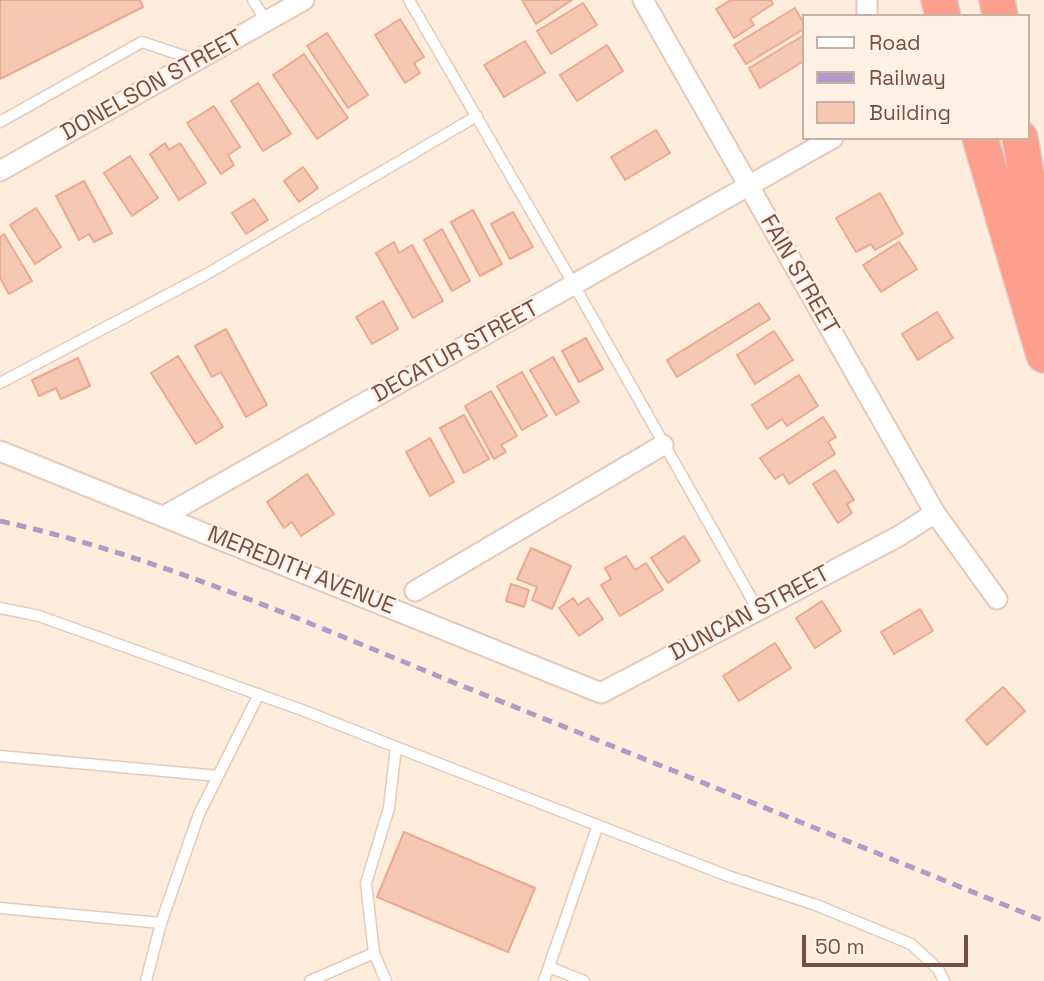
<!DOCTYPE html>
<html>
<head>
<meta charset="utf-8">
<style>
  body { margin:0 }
  #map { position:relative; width:1044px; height:981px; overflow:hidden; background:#feeddc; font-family:"Space Grotesk",sans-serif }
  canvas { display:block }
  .legend { position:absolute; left:802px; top:14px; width:228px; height:126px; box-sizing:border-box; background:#fff2e4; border:2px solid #c7b1a4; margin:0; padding:9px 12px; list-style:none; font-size:21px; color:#745044 }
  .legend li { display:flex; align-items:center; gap:14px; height:35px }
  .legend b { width:35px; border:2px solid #c7b1a4 }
  .scale { position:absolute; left:802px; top:935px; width:166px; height:32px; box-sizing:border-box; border:4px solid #745044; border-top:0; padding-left:9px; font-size:21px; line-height:24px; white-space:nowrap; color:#745044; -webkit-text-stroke:5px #fff2e4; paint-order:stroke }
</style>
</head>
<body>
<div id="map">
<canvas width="1044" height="981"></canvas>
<ul class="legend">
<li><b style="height:9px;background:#fff"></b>Road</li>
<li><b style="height:9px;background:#ae9cc6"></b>Railway</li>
<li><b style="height:19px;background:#f5c6b2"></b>Building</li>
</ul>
<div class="scale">50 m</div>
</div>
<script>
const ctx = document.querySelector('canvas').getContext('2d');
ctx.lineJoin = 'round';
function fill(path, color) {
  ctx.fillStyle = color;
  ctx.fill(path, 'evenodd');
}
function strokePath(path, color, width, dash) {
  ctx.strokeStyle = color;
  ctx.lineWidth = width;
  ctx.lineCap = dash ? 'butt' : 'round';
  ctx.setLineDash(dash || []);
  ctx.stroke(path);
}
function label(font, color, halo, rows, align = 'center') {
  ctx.font = font + ' "Space Grotesk",sans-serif';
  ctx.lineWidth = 5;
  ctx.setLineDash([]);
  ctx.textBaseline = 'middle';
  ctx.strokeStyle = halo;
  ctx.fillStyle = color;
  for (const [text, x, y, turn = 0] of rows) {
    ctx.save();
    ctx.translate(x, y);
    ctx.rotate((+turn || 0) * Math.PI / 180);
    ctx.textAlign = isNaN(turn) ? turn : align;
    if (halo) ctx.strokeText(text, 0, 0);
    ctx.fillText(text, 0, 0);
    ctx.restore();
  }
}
const building = new Path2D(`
  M0,0H140L143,7L0,79Z
  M522,0H572L536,24Z
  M731,0H771L773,4L750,19L754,25L734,38L716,9Z
  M583,3L597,25L551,54L537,31Z
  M795,8L804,24V29L746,64L734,45Z
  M400,19L424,57L414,63L420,73L405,83L375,35Z
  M327,33L368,95L348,108L307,46Z
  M804,35V61L760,88L749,68Z
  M525,41L545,73L504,97L484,65Z
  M607,45L623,71L577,101L560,75Z
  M304,54L348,118L317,139L273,75Z
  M258,83L291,134L263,151L231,101Z
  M214,106L240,147L228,155L234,165L221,174L187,123Z
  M656,130L670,153L625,180L611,157Z
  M165,143L169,150L180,143L206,183L179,200L150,154Z
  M130,156L158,198L132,216L104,173Z
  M303,167L318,188L299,202L284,181Z
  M84,181L112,233L94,242L89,234L79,240L56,196Z
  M880,193L903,234L875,250L871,244L856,252L836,218Z
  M254,199L268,220L246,234L232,213Z
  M36,208L61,247L35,264L10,225Z
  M473,210L502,264L480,276L451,222Z
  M513,212L533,247L510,259L491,224Z
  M442,229L470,281L452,291L424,240Z
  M4,234L32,281L9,294L0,278V237Z
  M394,242L399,253L412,245L443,301L413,318L376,253Z
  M899,242L917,269L881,292L863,265Z
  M383,301L398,329L372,344L356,317Z
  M759,303L770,319L677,377L667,360Z
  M937,312L953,338L918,360L902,334Z
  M226,329L267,405L246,417L221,372L212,377L195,346Z
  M774,331L793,360L755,384L737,355Z
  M586,338L603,369L579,382L562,351Z
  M178,356L223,427L196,444L151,373Z
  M553,357L579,402L556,415L530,370Z
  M78,358L90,386L61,399L56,388L39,396L32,380Z
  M522,372L547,416L522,430L497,386Z
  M799,375L818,406L787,426L782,419L767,429L752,405Z
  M491,391L517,436L501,445L506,452L494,459L465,406Z
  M464,415L489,459L464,473L440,428Z
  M823,417L836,437L828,442L835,454L789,484L783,474L775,479L760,458Z
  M430,438L454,482L430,496L406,452Z
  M835,470L854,500L847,504L852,513L838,523L813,484Z
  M307,474L334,514L301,536L292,522L284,528L267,502Z
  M684,536L700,561L668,583L651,558Z
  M531,548L571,566L552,609L532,600L537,587L517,579Z
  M626,556L635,570L646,563L663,590L620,616L601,585L611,579L605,568Z
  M511,584L529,590L524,607L506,601Z
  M573,598L578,605L588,598L603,619L579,636L559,608Z
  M822,601L841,631L815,648L796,618Z
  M920,609L933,631L894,654L881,632Z
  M775,643L791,668L739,701L723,676Z
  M1003,687L1025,711L987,745L966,720Z
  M404,832L535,888L508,952L377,897Z`);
fill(building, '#f5c6b2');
strokePath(building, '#e9aa91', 2);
const lane = new Path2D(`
  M253,0L266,21
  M409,0L574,285L758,610
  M0,122L142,42L196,60
  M0,383L205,275L477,116
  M0,608L39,616L302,710L396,747L389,808L366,883L374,953L386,981
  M396,747L728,876L816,905L911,944L938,969L944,981
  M0,756L218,776
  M0,908L161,923
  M549,967L584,981
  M146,981L161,923L199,814L259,694
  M310,981L374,953
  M544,981L598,825`);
const street = new Path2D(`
  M867,0V16
  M0,171L304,0
  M0,451L601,693L899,536L935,513L643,0
  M935,513L997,599
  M164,516L833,138
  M415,591L663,445`);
const highway = new Path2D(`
  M939,0L943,16
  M997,0L1000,16
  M980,138L1044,355
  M1020,138L1044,276`);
strokePath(lane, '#e4cabb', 13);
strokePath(street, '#e4cabb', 23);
strokePath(highway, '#dbd2ce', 38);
strokePath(lane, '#fff', 10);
strokePath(street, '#fff', 19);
strokePath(highway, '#fe9f8d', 35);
strokePath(new Path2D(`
  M0,521C159,556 310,624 460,685C655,763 850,842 1044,921`), '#ae9cc6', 5, [10, 7]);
label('23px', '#745044', '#fff2e4', [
  ["DONELSON STREET",152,86,-29],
  ["FAIN STREET",799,275,60],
  ["DECATUR STREET",456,352,-29],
  ["MEREDITH AVENUE",301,571,22],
  ["DUNCAN STREET",750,614,-28]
]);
</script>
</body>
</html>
